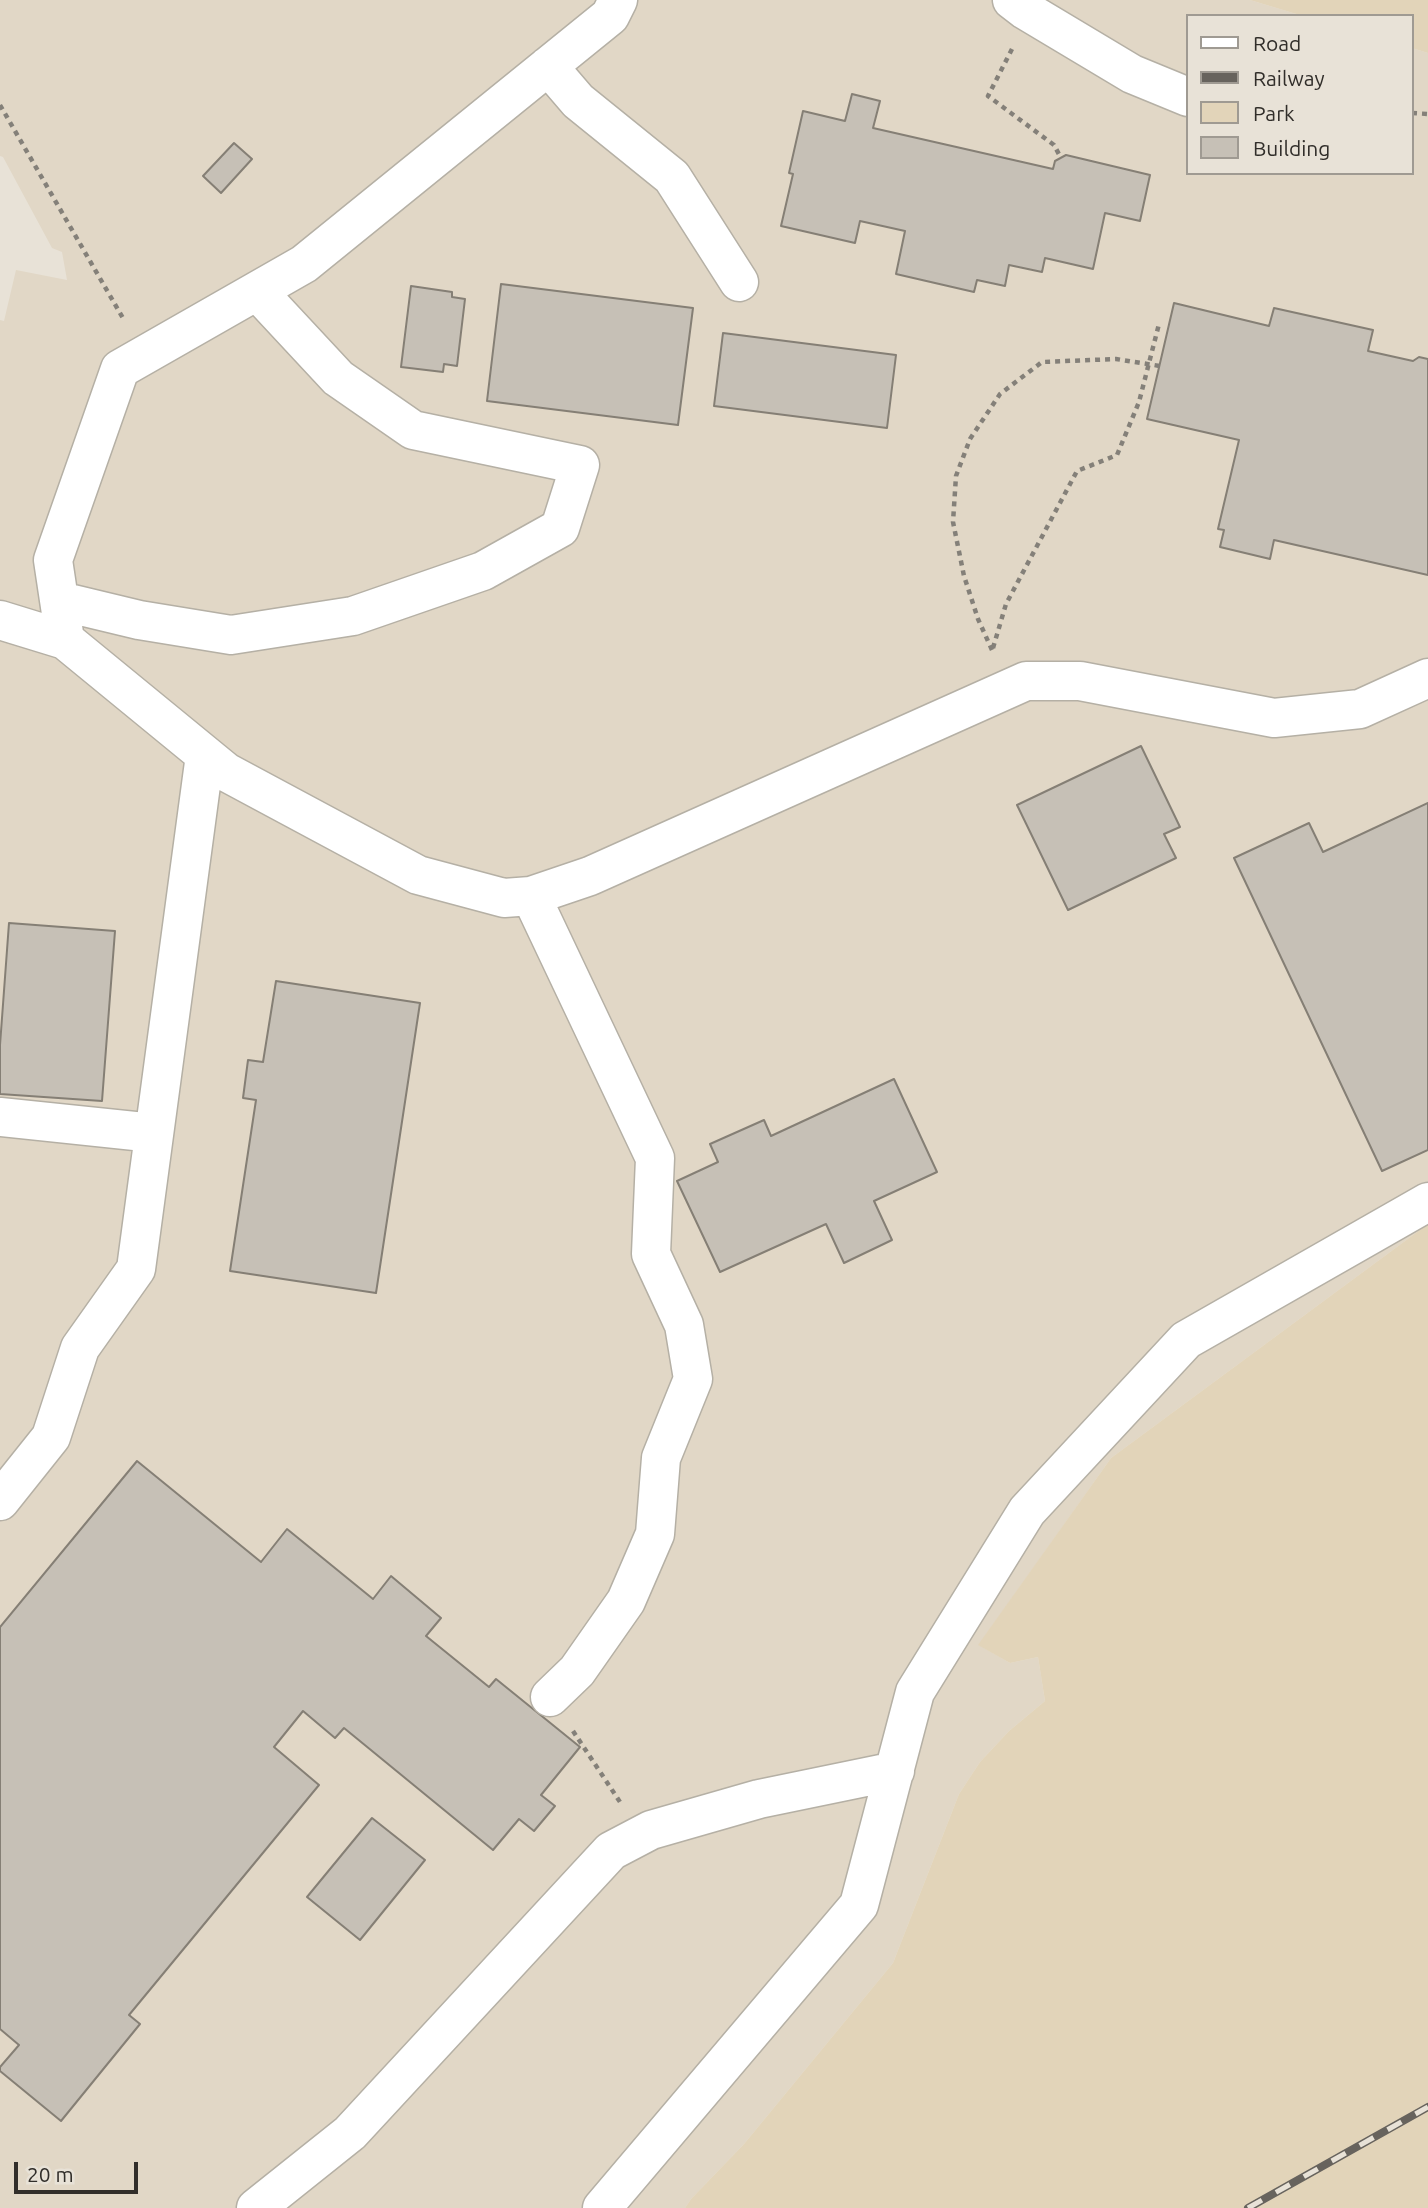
<!DOCTYPE html>
<html>
<head>
<meta charset="utf-8">
<style>
  body { margin:0 }
  #map { position:relative; width:1428px; height:2208px; overflow:hidden; background:#e8e2d7; font-family:Ubuntu,sans-serif }
  canvas { display:block }
  .legend { position:absolute; left:1186px; top:14px; width:228px; height:161px; box-sizing:border-box; background:#e8e2d7; border:2px solid #9f9a92; margin:0; padding:9px 12px; list-style:none; font-size:21px; color:#312e2a }
  .legend li { display:flex; align-items:center; gap:14px; height:35px }
  .legend b { width:35px; border:2px solid #9f9a92 }
  .scale { position:absolute; left:14px; top:2162px; width:124px; height:32px; box-sizing:border-box; border:4px solid #312e2a; border-top:0; padding-left:9px; font-size:21px; line-height:24px; white-space:nowrap; color:#312e2a; -webkit-text-stroke:5px #e8e2d7; paint-order:stroke }
</style>
</head>
<body>
<div id="map">
<canvas width="1428" height="2208"></canvas>
<ul class="legend">
<li><b style="height:9px;background:#fff"></b>Road</li>
<li><b style="height:9px;background:#67635d"></b>Railway</li>
<li><b style="height:19px;background:#e2d4b9"></b>Park</li>
<li><b style="height:19px;background:#c6c0b6"></b>Building</li>
</ul>
<div class="scale">20 m</div>
</div>
<script>
const ctx = document.querySelector('canvas').getContext('2d');
ctx.lineJoin = 'round';
function fill(path, color) {
  ctx.fillStyle = color;
  ctx.fill(path, 'evenodd');
}
function strokePath(path, color, width, dash) {
  ctx.strokeStyle = color;
  ctx.lineWidth = width;
  ctx.lineCap = dash ? 'butt' : 'round';
  ctx.setLineDash(dash || []);
  ctx.stroke(path);
}
fill(new Path2D(`
  M0,0H1250L1303,16H1188V173H1412V48L1428,53V1224L1111,1458L979,1645L1010,1663L1038,1657L1045,1701L1009,1731L980,1762L959,1794L893,1963L744,2144L691,2199L685,2208H0V320L4,321L16,270L67,280L62,252L52,248L3,157L0,156Z`), '#e1d7c6');
fill(new Path2D(`
  M1250,0H1428V53L1412,48V16H1303Z
  M1428,1224V2208H685L691,2199L744,2144L893,1963L959,1794L980,1762L1009,1731L1045,1701L1038,1657L1010,1663L978,1645L1111,1458Z`), '#e2d4b9');
const building = new Path2D(`
  M852,94L880,101L873,128L1053,169L1055,161L1066,155L1150,175L1140,221L1105,213L1093,269L1045,258L1042,272L1009,265L1005,286L977,280L974,292L896,274L905,231L860,221L855,243L781,226L793,174L789,173L803,111L845,121Z
  M234,143L252,159L221,193L203,176Z
  M501,284L693,308L678,425L487,401Z
  M411,286L452,292V297L465,299L457,366L444,364L443,372L401,367Z
  M1174,303L1269,326L1274,308L1373,330L1368,351L1413,361L1419,357L1428,359V575L1274,540L1270,559L1220,547L1224,530L1218,529L1239,440L1147,419Z
  M723,333L896,355L887,428L714,406Z
  M1141,746L1180,827L1164,834L1176,858L1068,910L1017,805Z
  M1428,803V1150L1382,1171L1234,858L1309,823L1323,852Z
  M9,923L115,931L102,1101L0,1094V1045Z
  M276,981L420,1003L376,1293L230,1271L256,1100L243,1098L248,1060L263,1062Z
  M894,1079L937,1172L874,1201L892,1240L844,1263L826,1224L720,1272L677,1181L718,1162L710,1144L764,1120L771,1136Z
  M137,1461L261,1562L287,1529L373,1599L391,1576L441,1618L426,1636L489,1687L496,1679L580,1747L541,1795L555,1806L534,1831L519,1819L493,1850L344,1728L335,1738L303,1711L274,1747L319,1785L129,2015L140,2024L61,2121L0,2071V2067L19,2045L0,2029V1627Z
  M372,1818L425,1860L360,1940L307,1897Z`);
fill(building, '#c6c0b6');
strokePath(building, '#857f75', 2);
const minor = new Path2D(`
  M618,0L610,16L304,264L120,369L53,560L65,640L226,772L418,875L504,898L531,896L590,876L1026,681H1080L1274,718L1360,709L1428,678
  M1012,0L1025,10L1132,74L1188,97
  M548,66L578,101L672,177L739,282
  M60,601L139,620L231,635L353,616L483,571L560,528L580,465L413,430L338,378L257,291
  M0,620L65,640
  M531,896L655,1158L651,1254L684,1325L693,1379L661,1458L655,1534L626,1601L577,1671L550,1697
  M0,1117L154,1133
  M0,1501L51,1437L80,1348L136,1269L205,755
  M256,2208L350,2133L611,1851L651,1830L759,1799L895,1771
  M602,2208L859,1905L915,1692L1027,1511L1186,1340L1428,1202`);
strokePath(minor, '#b5b0a5', 41);
strokePath(new Path2D(`
  M1012,49L988,96L1054,145L1061,158
  M0,105L124,320
  M1412,113L1428,114
  M993,648L1006,604L1077,471L1117,455L1139,402L1159,324
  M992,650L978,619L964,576L953,522L956,476L970,439L1000,394L1042,362L1116,359L1160,366
  M573,1731L620,1802`), '#848079', 4.5, [5, 5]);
strokePath(minor, '#fff', 38);
const rail = new Path2D(`
  M1248,2208L1428,2107`);
strokePath(rail, '#67635d', 8);
strokePath(rail, '#e8e2d7', 5, [16]);
</script>
</body>
</html>
